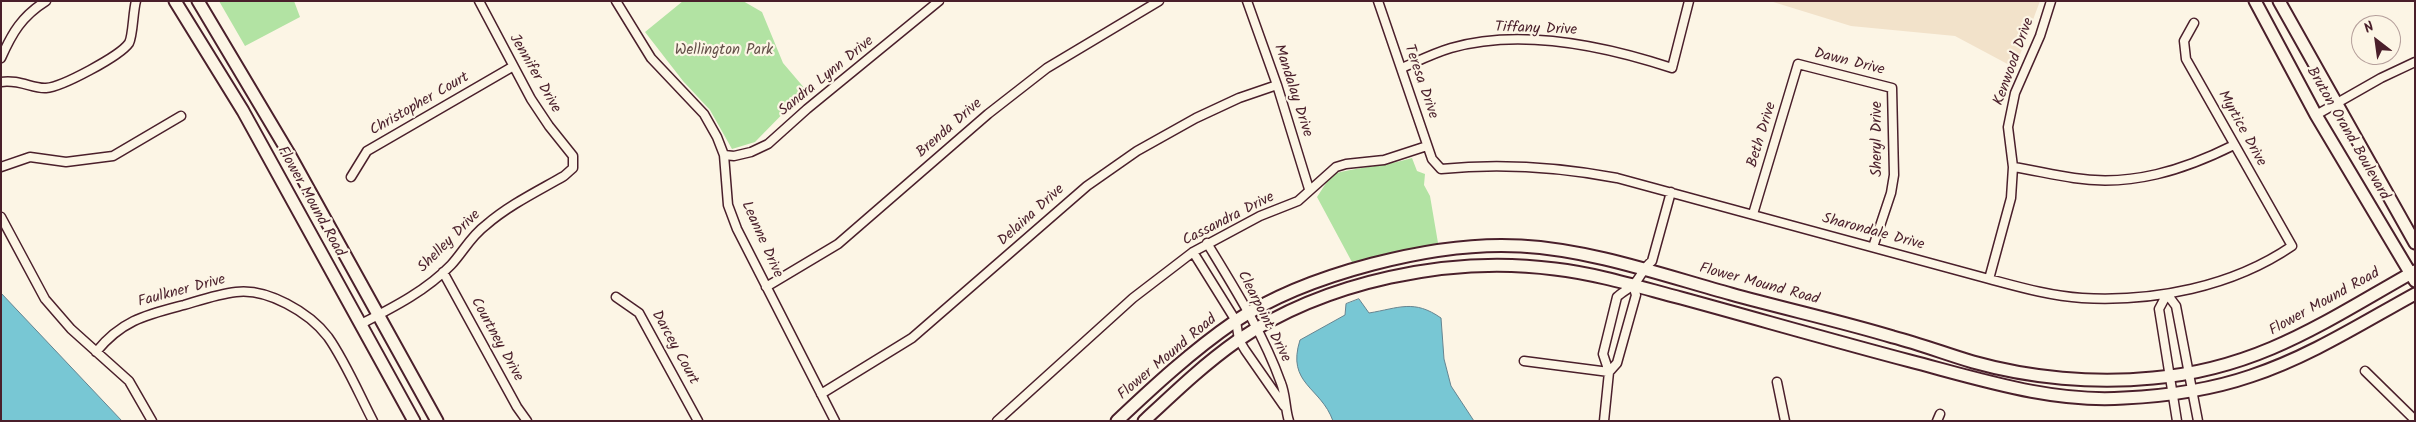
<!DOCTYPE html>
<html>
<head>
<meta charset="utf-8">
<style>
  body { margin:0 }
  #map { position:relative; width:2416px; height:422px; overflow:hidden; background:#fcf5e5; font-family:Kalam,sans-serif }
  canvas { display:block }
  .frame { position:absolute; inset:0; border:2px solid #4a1f2b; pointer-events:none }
  .north { position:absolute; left:2351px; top:15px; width:50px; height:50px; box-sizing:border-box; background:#fcf5e5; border:1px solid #b59f9b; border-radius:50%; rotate:330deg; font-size:14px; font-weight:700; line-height:20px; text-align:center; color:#4a1f2b }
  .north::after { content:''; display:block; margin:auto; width:18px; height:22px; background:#4a1f2b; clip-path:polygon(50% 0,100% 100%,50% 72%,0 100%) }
</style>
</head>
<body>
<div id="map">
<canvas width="2416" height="422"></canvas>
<div class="frame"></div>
<div class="north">N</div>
</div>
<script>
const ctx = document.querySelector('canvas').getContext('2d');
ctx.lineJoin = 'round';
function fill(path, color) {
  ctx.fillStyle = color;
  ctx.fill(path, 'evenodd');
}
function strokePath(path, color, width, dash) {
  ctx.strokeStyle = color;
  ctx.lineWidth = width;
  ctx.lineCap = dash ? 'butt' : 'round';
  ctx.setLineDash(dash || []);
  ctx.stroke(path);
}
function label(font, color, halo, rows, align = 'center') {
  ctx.font = font + ' Kalam,sans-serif';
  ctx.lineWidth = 4.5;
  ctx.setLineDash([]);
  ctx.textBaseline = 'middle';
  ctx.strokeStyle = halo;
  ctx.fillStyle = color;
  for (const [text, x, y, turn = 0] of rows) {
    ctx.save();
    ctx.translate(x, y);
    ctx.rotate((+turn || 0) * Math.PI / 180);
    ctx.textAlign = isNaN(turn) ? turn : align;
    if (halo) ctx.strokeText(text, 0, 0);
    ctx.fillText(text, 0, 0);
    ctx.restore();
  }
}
fill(new Path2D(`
  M1770,1H2040L2015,68L1955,36L1851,26Z`), '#f2e2ca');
fill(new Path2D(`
  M219,1H294L300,17L245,46Z
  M683,1H743L762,12L783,63L806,90L755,142L732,149L710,110L683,81L645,32Z
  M1412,158L1417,171L1425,174L1424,185L1430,196L1438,243L1353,264L1317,197L1332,174C1358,167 1385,166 1412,158Z`), '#b2e3a3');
const water = new Path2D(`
  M1,293L122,421H1Z
  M1359,299L1369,313C1399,308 1414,299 1441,318L1444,359L1451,386L1474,421H1333C1321,387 1286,384 1300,340L1345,315L1346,304Z`);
fill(water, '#78c7d4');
strokePath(water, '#668490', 1);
const minor = new Path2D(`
  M616,1L651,58L704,114L717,137L724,155L728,205L737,229L835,421
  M1247,1L1277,85L1309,189
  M1378,1L1432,159L1441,169C1500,163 1559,167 1617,178L1989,279C2019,287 2050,296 2082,298C2154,302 2232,287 2292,246L2186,59L2184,41L2194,23
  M1,58C12,33 22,16 46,1
  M1402,68C1418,61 1434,53 1451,48C1520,28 1605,46 1672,68L1689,1
  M1,82C19,79 33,89 46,88C62,87 120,56 129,43C133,36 133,11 136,1
  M2316,115L2381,78L2415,62
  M724,155L734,156L751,152L768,144L807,109L939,1
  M1,167L30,157L66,162L113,156L181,116
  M2013,167C2033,170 2053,175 2074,178C2131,187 2184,170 2234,145
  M351,177L367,151L512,67
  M1753,214L1798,64L1892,88L1894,175L1891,193L1873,247
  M1,217L45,299L71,329L129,381L152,421
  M1207,243C1235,289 1263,333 1281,383C1286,395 1285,409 1289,421
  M1193,252L1236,321L1239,340L1245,350L1284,406
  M443,272L517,407L527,421
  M1989,279L2011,198L2013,167L2008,127L2015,93L2040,36L2051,1
  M766,287L838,244L988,114L1047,68L1159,1
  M616,297L639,313L698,421
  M361,324C392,308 426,291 451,265C463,252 471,236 486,225C509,205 538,191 564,176L573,168V156L549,126L531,99L479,1
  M96,352C122,320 146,315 184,305C201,300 218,294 236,292C267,288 309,312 328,337C345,361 359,394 373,421
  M1524,361L1609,372
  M2365,371L2415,420
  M1609,372L1617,363L1636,295L1633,285
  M1777,382L1785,421
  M821,394L912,338L1087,186L1137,151L1196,118L1239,98L1277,85
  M997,421L1133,298L1193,252L1260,216L1298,201L1336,167L1346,164L1384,160L1427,146
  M1604,421L1609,372L1603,354L1617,297C1622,292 1629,289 1634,284C1641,277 1643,268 1652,261L1671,192
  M1937,421L1940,414
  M2177,421L2159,309L2167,294L2176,306L2198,421`);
const secondary = new Path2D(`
  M175,1L243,111L414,421
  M198,1L288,152L437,421
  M2255,1L2316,115L2415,281
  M2279,1L2415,243
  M1117,421C1154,386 1192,351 1234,322C1306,274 1435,241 1521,246C1592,250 1662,275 1731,294C1785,309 1840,321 1893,337C1920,344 1946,354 1973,362C2030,378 2094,384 2153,378C2259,369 2326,321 2415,271
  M1144,421C1174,393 1203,365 1237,341C1325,281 1451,255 1555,269C1598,274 1639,287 1681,298C1758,319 1834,341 1910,361C1979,379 2052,403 2124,398C2167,396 2210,390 2251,376C2309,357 2362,323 2415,294`);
strokePath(minor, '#4a1f2b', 11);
strokePath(secondary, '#4a1f2b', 15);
strokePath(minor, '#fcf5e5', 8);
strokePath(secondary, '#fcf5e5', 11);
label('15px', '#4a1f2b', '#fcf5e5', [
  ["Tiffany Drive",1536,30,2],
  ["Kenwood Drive",2015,62,-70],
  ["Dawn Drive",1849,63,14],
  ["Jennifer Drive",534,74,60],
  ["Sandra Lynn Drive",827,77,-39],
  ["Teresa Drive",1420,82,71],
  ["Mandalay Drive",1292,91,72],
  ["Christopher Court",420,105,-30],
  ["Brenda Drive",950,129,-41],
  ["Myrtice Drive",2241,129,61],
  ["Bruton Orand Boulevard",2347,134,60],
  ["Beth Drive",1763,135,-73],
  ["Sheryl Drive",1878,139,-90],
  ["Flower Mound Road",310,202,61],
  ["Delaina Drive",1032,216,-42],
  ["Cassandra Drive",1229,220,-27],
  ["Sharondale Drive",1873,233,15],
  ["Leanne Drive",761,240,66],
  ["Shelley Drive",450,242,-45],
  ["Flower Mound Road",1759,285,15],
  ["Faulkner Drive",182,292,-15],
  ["Flower Mound Road",2325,303,-29],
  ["Clearpoint Drive",1263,317,63],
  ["Courtney Drive",496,340,61],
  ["Darcey Court",674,348,61],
  ["Flower Mound Road",1168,358,-40]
]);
label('15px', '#645049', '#fcf5e5', [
  ["Wellington Park",724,51]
]);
</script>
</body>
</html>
